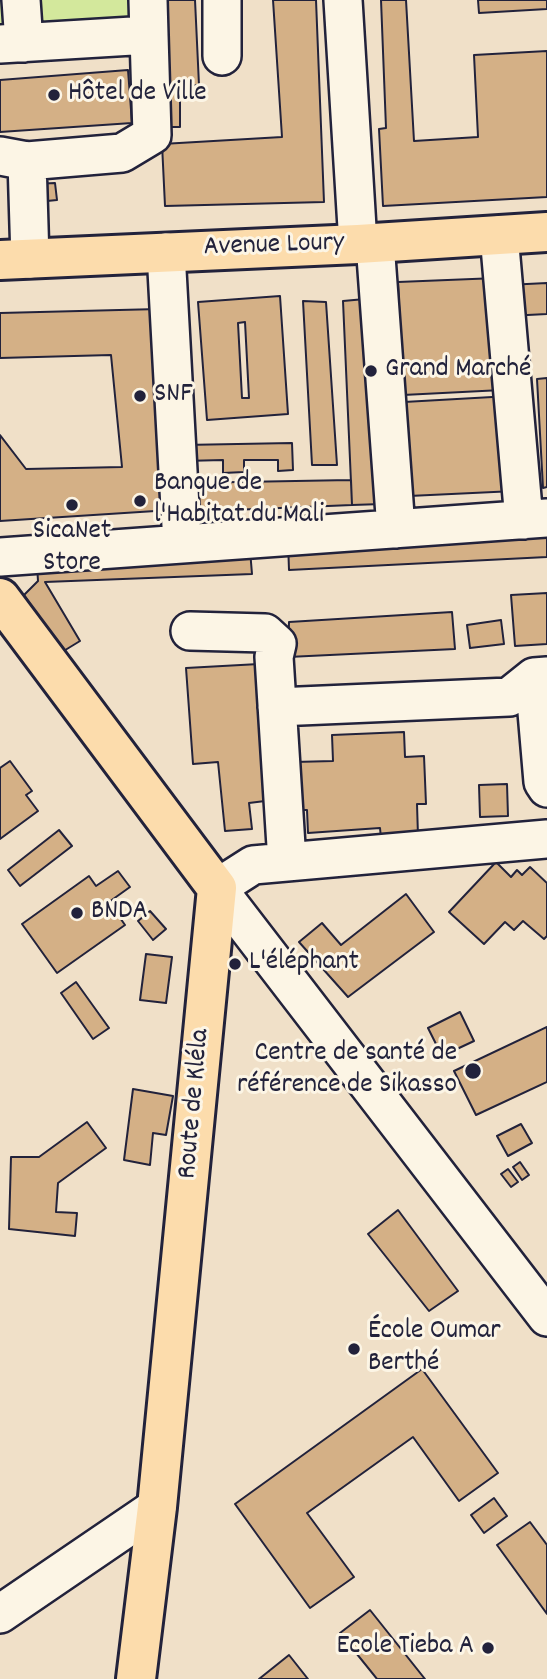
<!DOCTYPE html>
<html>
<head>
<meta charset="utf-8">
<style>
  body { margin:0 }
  canvas { display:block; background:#f0e0c8 }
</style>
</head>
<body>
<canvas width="547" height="1679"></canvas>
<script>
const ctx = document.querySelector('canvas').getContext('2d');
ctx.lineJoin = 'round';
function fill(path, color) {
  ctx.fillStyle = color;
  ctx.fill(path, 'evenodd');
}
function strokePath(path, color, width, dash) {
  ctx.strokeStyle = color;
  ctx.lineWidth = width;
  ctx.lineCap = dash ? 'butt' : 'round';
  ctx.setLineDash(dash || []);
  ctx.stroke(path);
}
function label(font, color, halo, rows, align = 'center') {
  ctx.font = font + ' Dekko,sans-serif';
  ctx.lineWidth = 6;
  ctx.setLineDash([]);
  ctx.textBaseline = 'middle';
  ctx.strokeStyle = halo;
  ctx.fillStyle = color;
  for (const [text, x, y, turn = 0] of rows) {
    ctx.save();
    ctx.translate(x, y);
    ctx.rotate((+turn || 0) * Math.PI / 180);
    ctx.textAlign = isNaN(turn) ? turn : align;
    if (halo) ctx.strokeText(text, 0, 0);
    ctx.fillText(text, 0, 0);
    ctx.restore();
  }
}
fill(new Path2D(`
  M0,0H136L138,24L0,31Z`), '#d3e89c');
const building = new Path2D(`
  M163,0H195L199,85L167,86Z
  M273,0H316L324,202L165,206L162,144L282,137Z
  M381,0H406L414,141L478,137L474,55L547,51V197L383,206L379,129L386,128Z
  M478,0H547V9L479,13Z
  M128,70L132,123L0,132V80Z
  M162,90H180V127H161Z
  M55,183L57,200L37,202L35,184Z
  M497,278L502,390L403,395L398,282Z
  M547,283V314L508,316L507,285Z
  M280,296L288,414L207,420L198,302ZM245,322L249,398H242L238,323Z
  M365,299L382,504L352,505L343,301Z
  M303,301L326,302L337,465H312Z
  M159,309L171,510L0,521V435L26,469L122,467L111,355L0,358V313Z
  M547,378V487L543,488L537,379Z
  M510,396L515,491L409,496L404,402Z
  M292,443L293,470L278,471V460H244V472L223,473V460L184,461L183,445Z
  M351,480L352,505L184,512V483Z
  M547,529V557L289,570L288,542Z
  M250,550L252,574L45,582L80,641L62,652L24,595L38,581L37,565Z
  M547,593V644L515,646L511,595Z
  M452,612L455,649L288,657L289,622Z
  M501,620L504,644L470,648L467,625Z
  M259,664L260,741L270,742L273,800L249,803L252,829L225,831L218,762L193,764L186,668Z
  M404,732L405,757L424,756L426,804H417L418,836L381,838L380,828L308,833L307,810H297L294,762L333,761L332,735Z
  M10,761L32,791L26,795L38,811L0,839V768Z
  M507,784L508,816L480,817L479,785Z
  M59,830L72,846L20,886L8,870Z
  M496,862L511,877L517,870L522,875L530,867L547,883V936L544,939L523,921L514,930L505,922L484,944L449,912Z
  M118,871L130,887L109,902L125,925L57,973L22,924L89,876L96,886Z
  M406,894L434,932L348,997L299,942L322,923L341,945Z
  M150,911L166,929L153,940L138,921Z
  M146,954L172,957L166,1003L140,1000Z
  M76,982L109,1028L93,1039L61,993Z
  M460,1012L474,1041L442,1056L428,1028Z
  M547,1027V1082L476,1115L454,1071Z
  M133,1089L173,1096L166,1135L153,1133L150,1165L124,1160Z
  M87,1122L106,1148L58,1183L56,1212L77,1213L75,1236L9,1229L11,1157H39Z
  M521,1124L532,1143L508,1156L497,1136Z
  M520,1162L529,1175L522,1180L513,1167Z
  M508,1169L518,1182L511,1187L501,1174Z
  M398,1210L458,1291L429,1311L368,1234Z
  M422,1369L498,1473L459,1501L413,1437L307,1513L354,1577L310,1608L235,1504Z
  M494,1498L507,1516L484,1533L471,1515Z
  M530,1522L547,1545V1614L497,1545Z
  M370,1610L425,1679H377L340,1633Z
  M289,1655L308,1679H259Z`);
fill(building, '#d4b086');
strokePath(building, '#22223b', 2);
const minor = new Path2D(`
  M21,0L24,43
  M148,0L149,35
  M343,0L358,244
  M0,44L149,35L152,135L122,153L27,161L0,156
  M222,56V0
  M27,161L30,259
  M499,235L524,520
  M375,243L396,529
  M166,252L182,544
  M0,557L547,518
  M190,631L265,633L277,644L274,657L287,862
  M534,677L543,782L547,788
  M277,707L509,697L534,677L547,676
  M547,839L253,865L217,888L547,1317
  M0,1614L157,1507`);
const major = new Path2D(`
  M0,260L358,244L547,232
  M0,598L217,888L157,1507L136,1679`);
strokePath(minor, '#22223b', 42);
strokePath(major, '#22223b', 44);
strokePath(minor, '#fcf5e5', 37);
strokePath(major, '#fcdcac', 38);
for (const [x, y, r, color] of [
  [54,95,7,"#22223b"],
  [371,371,7,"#22223b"],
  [140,396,7,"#22223b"],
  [140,501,7,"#22223b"],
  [72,505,7,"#22223b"],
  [77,913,7,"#22223b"],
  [235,964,7,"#22223b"],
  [473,1071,9,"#22223b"],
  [354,1349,7,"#22223b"],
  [488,1648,7,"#22223b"]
]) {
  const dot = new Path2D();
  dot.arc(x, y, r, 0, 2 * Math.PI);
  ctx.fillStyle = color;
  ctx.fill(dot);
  strokePath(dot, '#fcf5e5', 2.5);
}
label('28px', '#22223b', '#fcf5e5', [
  ["Hôtel de Ville",68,95],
  ["Grand Marché",385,371],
  ["SNF",154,396],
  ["Banque de",154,485],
  ["l'Habitat du Mali",154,517],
  ["SicaNet",72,533,"center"],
  ["Store",72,565,"center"],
  ["BNDA",91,913],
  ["L'éléphant",249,964],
  ["Centre de santé de",457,1055,"right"],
  ["référence de Sikasso",457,1087,"right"],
  ["École Oumar",368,1333],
  ["Berthé",368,1365],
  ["Ecole Tieba A",474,1648,"right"]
], 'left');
label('28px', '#22223b', '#fcf5e5', [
  ["Avenue Loury",274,247,-2],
  ["Route de Kléla",196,1104,-85]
]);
</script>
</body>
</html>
